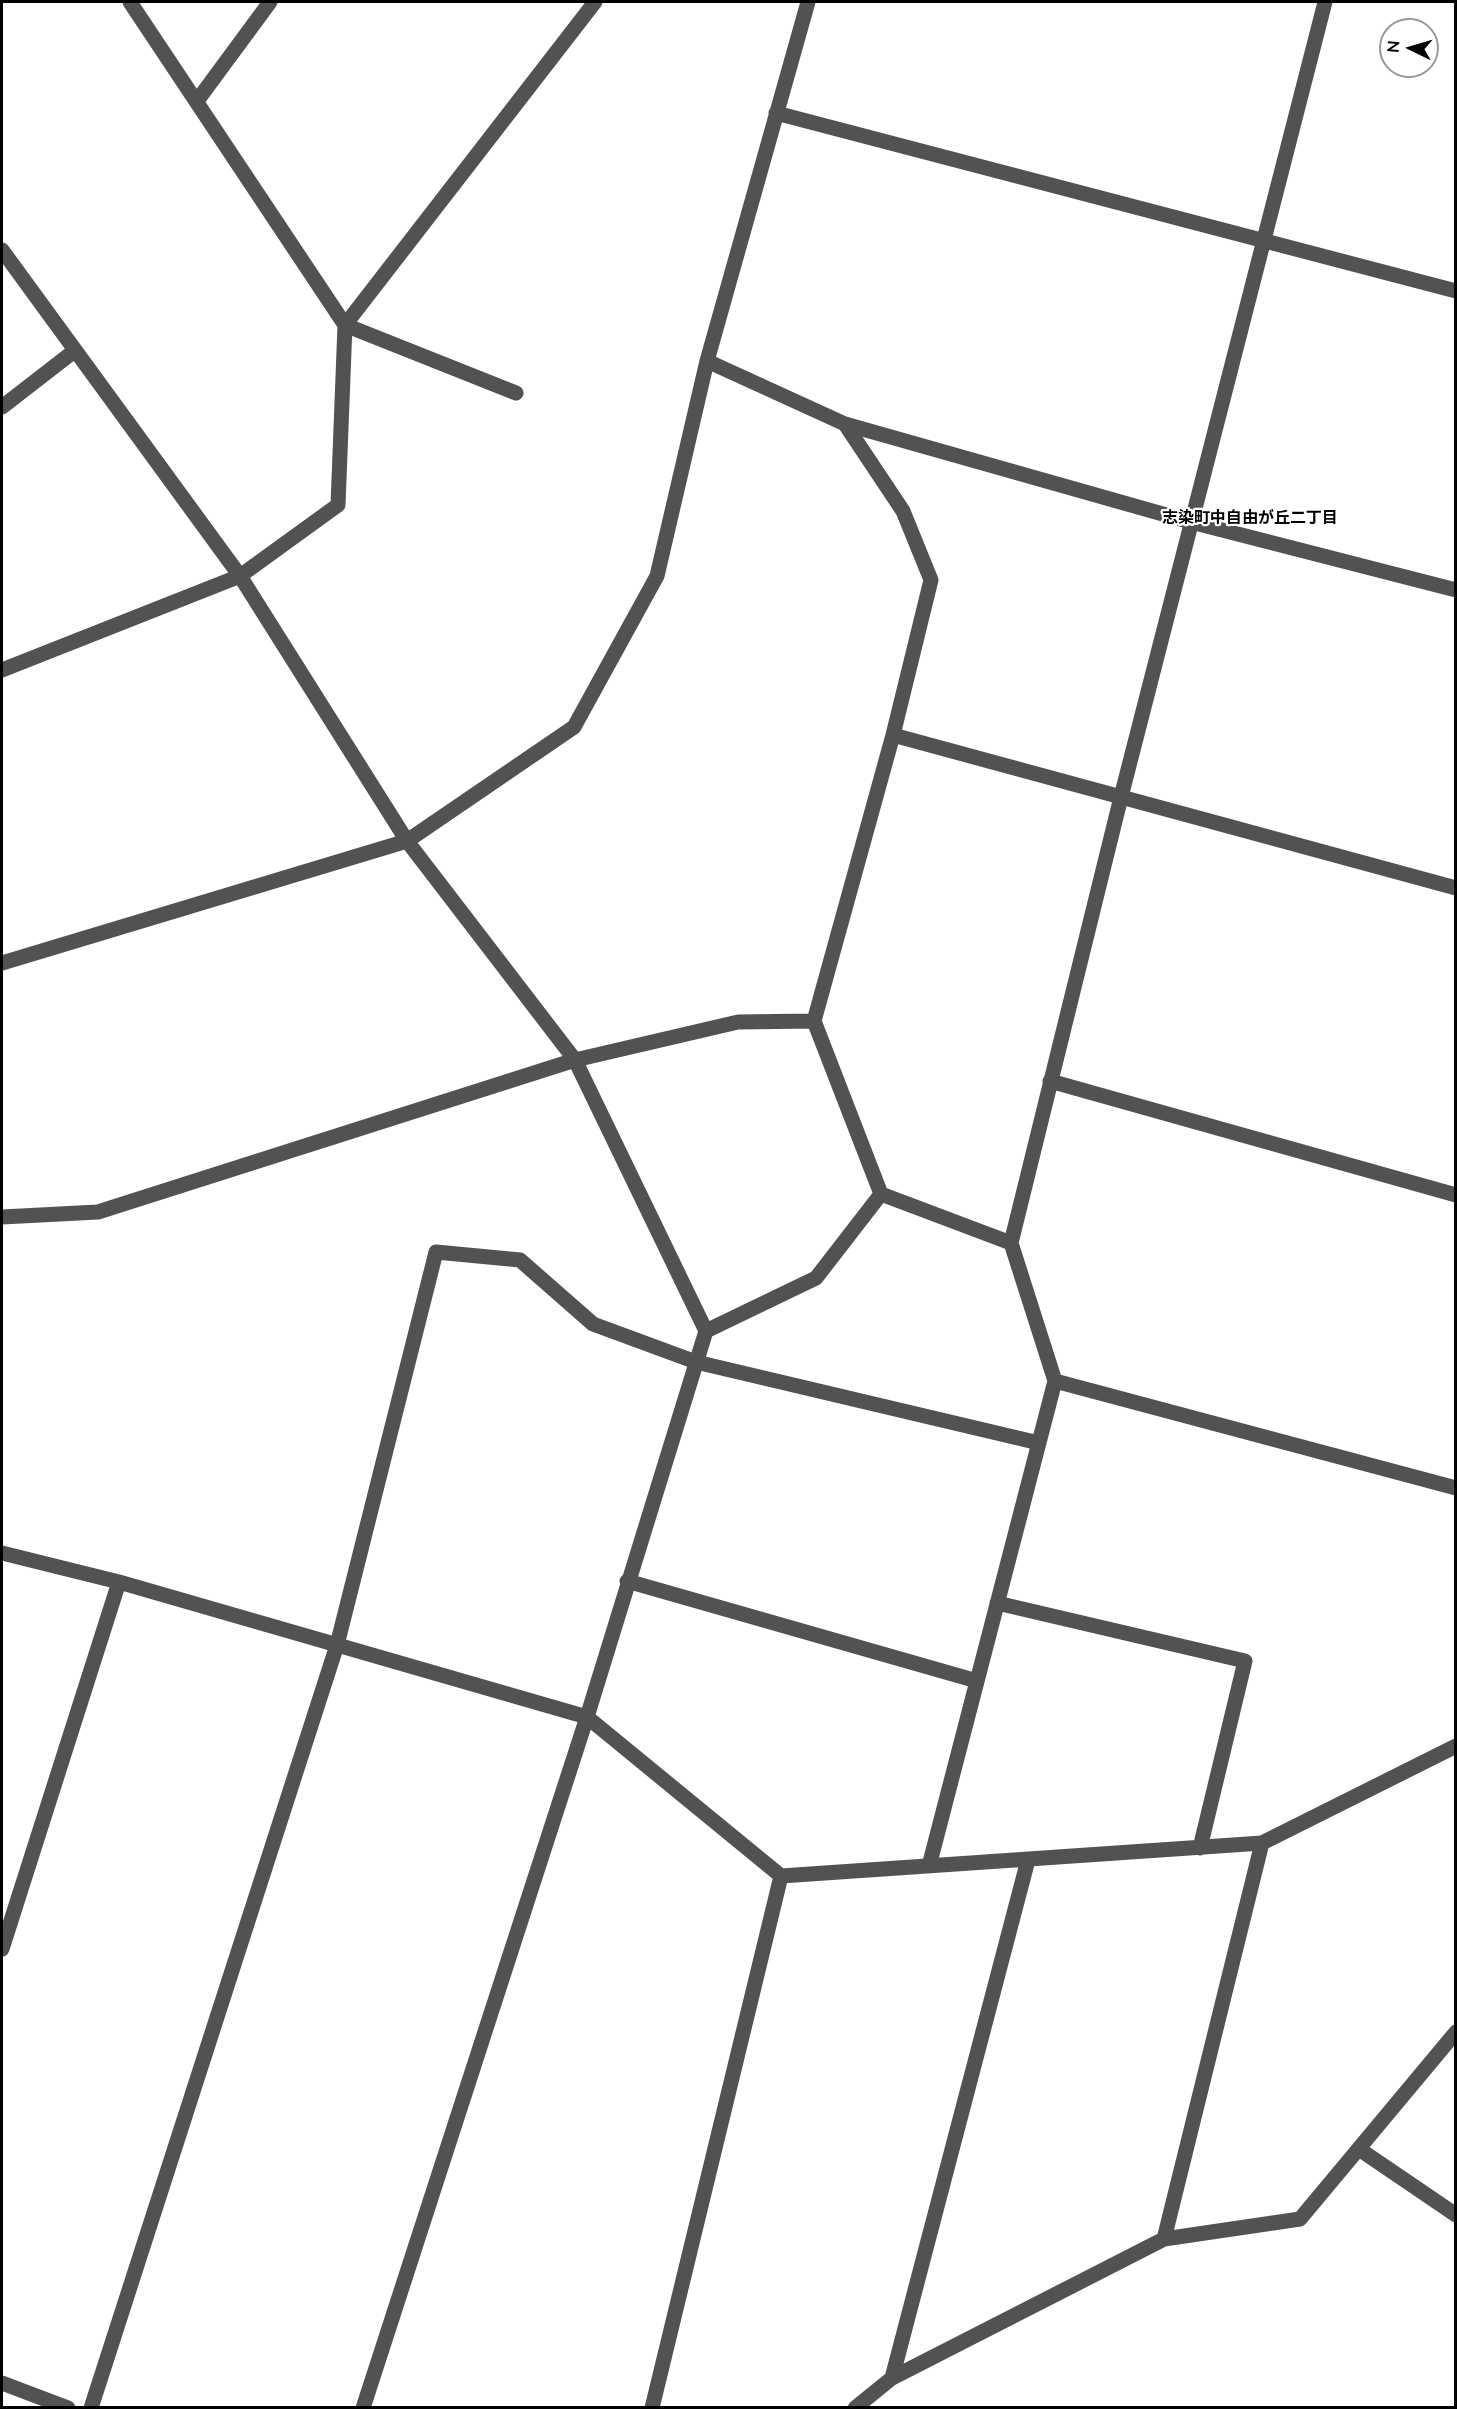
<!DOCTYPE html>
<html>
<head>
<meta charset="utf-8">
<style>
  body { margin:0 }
  #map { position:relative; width:1457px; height:2409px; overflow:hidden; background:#fff; font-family:Lato,sans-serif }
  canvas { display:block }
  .frame { position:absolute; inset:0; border:3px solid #000; pointer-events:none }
  .north { position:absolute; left:1379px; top:18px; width:60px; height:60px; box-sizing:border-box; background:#fff; border:2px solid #999; border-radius:50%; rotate:275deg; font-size:16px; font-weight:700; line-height:24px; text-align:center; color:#000 }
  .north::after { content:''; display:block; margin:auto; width:21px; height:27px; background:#000; clip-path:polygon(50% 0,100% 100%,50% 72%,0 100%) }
</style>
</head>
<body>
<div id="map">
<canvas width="1457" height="2409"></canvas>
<div class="frame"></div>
<div class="north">N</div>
</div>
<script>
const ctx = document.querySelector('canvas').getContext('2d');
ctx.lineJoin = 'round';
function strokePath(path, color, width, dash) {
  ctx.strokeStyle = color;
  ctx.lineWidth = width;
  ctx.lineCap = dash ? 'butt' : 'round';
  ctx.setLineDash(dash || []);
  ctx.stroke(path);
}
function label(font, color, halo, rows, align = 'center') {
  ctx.font = font + ' Lato,"Noto Sans JP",sans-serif';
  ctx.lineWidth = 4.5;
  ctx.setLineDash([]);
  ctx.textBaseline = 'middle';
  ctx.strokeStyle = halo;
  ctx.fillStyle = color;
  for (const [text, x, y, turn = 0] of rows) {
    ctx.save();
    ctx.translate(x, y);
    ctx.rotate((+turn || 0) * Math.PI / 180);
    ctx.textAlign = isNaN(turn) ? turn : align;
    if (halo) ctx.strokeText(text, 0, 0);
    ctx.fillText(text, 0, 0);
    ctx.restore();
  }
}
strokePath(new Path2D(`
  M130,2L345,325L516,393
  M197,101L270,2
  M776,113L1456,291
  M2,250L240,576L407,841L575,1060L706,1331
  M2,407L73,352
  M845,424L1191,522L1456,590
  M2,670L240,576L338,505L345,325L595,2
  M893,735L1456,888
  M2,963L407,841L574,727L657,576L707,361
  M1050,1081L1456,1195
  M881,1194L1011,1243
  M2,1217L98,1212L575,1060L738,1022L814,1021
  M1055,1381L1456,1488
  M2,1553L119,1582L587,1717L781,1876L1262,1843L1456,1746
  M627,1581L977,1681
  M997,1603L1245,1661L1200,1848
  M929,1866L1055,1381L1011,1243L1121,797L1325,2
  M2,1949L119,1582
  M1359,2149L1456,2215
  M1164,2239L1262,1843
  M892,2378L1028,1860
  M2,2383L68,2408
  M91,2408L337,1645L436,1252L520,1260L593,1324L696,1362L1039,1443
  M363,2408L587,1717L706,1331L816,1278L881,1194L814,1021L893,735L931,580L903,511L845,424L707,361L808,2
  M652,2408L781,1876
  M855,2408L892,2378L1164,2239L1300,2219L1456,2032`), '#525252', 15);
label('bold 16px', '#000', '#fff', [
  ["志染町中自由が丘二丁目",1250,518]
]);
</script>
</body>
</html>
